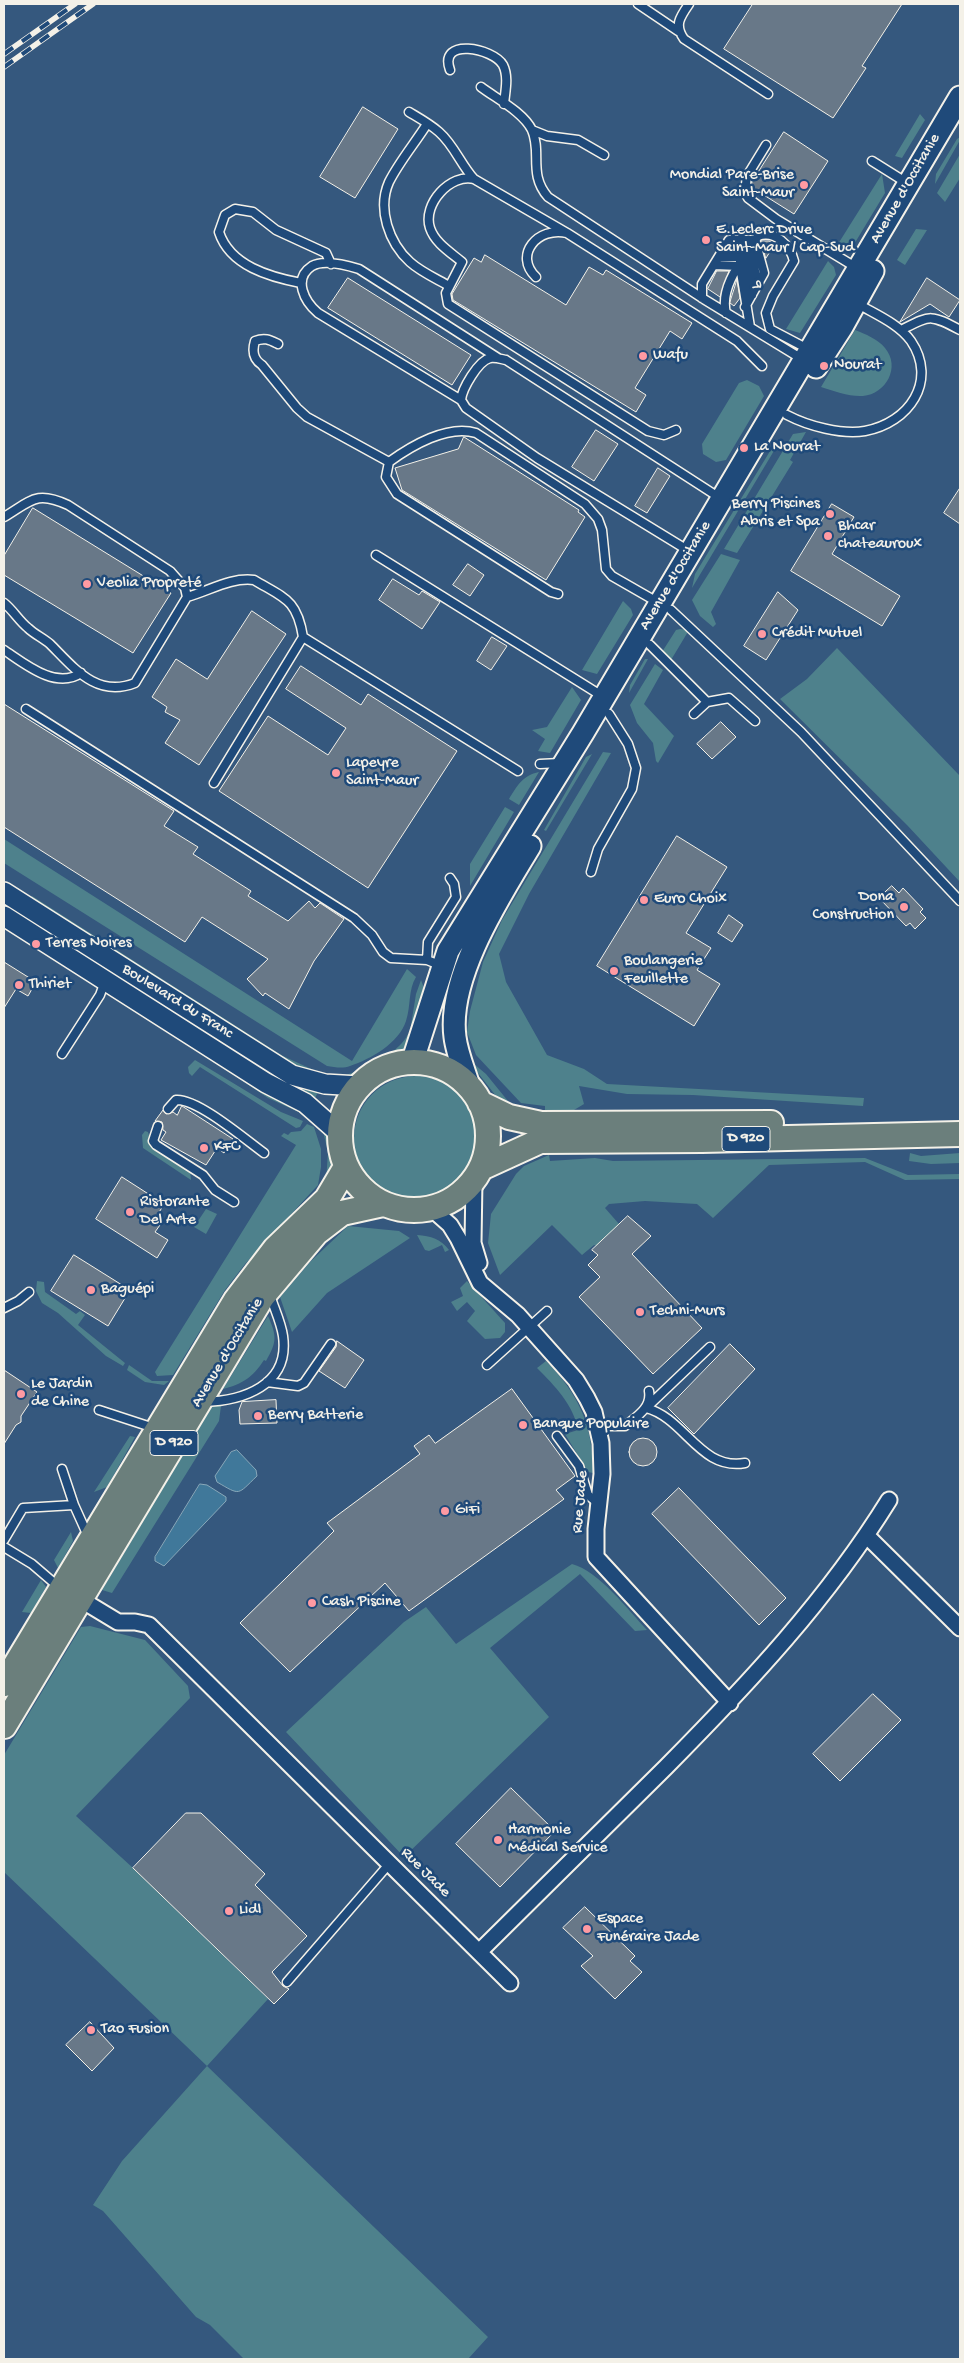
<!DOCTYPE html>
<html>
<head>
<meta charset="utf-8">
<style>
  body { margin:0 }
  #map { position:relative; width:964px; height:2363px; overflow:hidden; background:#35587e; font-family:"Gochi Hand",sans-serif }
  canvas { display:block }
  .frame { position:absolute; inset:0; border:5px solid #f4f1e8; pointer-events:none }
</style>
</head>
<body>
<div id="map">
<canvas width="964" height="2363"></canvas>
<div class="frame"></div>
</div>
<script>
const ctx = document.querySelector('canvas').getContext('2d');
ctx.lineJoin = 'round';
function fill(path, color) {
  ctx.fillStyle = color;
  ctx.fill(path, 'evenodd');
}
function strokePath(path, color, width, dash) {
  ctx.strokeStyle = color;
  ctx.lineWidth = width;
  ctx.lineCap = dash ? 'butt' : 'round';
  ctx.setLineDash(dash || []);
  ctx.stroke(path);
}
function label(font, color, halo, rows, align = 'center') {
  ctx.font = font + ' "Gochi Hand",sans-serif';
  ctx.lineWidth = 5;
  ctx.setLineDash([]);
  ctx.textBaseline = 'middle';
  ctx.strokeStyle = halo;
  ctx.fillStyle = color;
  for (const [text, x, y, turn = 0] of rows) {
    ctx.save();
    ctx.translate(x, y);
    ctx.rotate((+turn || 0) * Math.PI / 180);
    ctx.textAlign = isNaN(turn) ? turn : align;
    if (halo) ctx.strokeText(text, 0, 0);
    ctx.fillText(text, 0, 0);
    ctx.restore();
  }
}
fill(new Path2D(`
  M920,114L925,120L902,158L895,156Z
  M960,137V140L935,184L936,174L957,139Z
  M960,154V178L945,202L937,193Z
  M882,174L885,193L853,246L838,244Z
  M916,229L927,230L905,265L897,260Z
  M828,261L834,267L836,275L800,333L786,329Z
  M855,330C865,334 878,339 885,348C901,367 886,394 863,396C850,397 834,391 821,387Z
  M747,380L759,386L764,396L726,460L716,462L703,454L702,444L739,383Z
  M806,432L790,460L793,462L737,553L724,549L793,434Z
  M781,439L692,588L695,574L775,443Z
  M721,554L740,560L711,612L716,624L713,627L700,616L692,600Z
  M623,601L631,609L633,615L597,674L582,670Z
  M680,629L689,630L671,660L662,652L676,630Z
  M837,648L960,776V882L907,825L780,699L807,679Z
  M645,659H648L629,693L630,685Z
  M655,664L663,670L644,704L674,736L658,763L656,761L653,743L637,723L630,705Z
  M572,687L581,700L550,753L538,751L545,739L532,730L547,727Z
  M603,752L611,753L529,894L499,954L506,982L547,1055L584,1069L607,1084L864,1098L863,1106L693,1095L627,1094L579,1086L584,1104L574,1110L545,1115V1106L521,1103L476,1055L467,1032L470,1011L483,962L502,920Z
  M592,754L546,831L544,830L586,757Z
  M539,772L519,805L509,799C517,786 523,775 539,772Z
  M505,807L514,812L470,886V864Z
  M4,839L352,1061L407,969L416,977C408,990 411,1006 406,1021C399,1043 371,1059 350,1066C343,1069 334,1067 327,1066L4,863Z
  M32,896L283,1056L320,1073L297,1069L29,901Z
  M21,909L319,1090L313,1102L17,916Z
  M421,980L426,993L418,1026L411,1025L416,994Z
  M408,1034L414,1036C406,1058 363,1077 340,1079C344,1074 351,1074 358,1071C374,1064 400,1051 408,1034Z
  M209,1058L279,1095L305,1115L268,1098Z
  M468,1059L486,1074L512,1106L534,1115C524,1111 510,1108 501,1101C497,1098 471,1064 468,1059Z
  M195,1060L281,1112L303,1121L300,1127L296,1128L200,1067L192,1076L189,1073L188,1067Z
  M354 1138a62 62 0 1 1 124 0a62 62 0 1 1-124 0Z
  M307,1124L314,1127L321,1149V1167L318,1185L245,1264L225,1290L173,1375L157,1376L155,1372L296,1145L281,1136L284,1133L288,1135L291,1132L301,1131Z
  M322,1127C337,1141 335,1156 333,1175L326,1182L328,1152Z
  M145,1131L148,1132L150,1139L190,1170L191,1180L143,1148L142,1135Z
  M910,1153L921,1156L960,1153V1163L931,1164L909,1161Z
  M549,1155L550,1161L595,1158L613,1161L865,1158L908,1175L960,1174V1179L905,1180L865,1162L769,1165L713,1218L697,1204L645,1201L609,1204L605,1208L619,1224L597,1246L594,1245L582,1255L552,1225L500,1275L488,1243L491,1214L516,1174L524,1166Z
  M206,1209L217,1214L206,1234L194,1227Z
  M348,1226L399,1231L410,1238L327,1293L292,1332L280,1297L311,1261Z
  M417,1235C431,1236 441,1239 449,1250L445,1252L442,1245L429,1251L425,1250Z
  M37,1281L44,1282L45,1292L76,1314L80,1311L85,1315L78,1325L125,1363L123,1366L106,1356L58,1313L42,1303L36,1291Z
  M467,1281L505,1323V1332L500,1338L485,1339L467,1321L475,1311L467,1302L457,1311L451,1302L463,1296L460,1288Z
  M268,1316C277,1336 277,1342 266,1361L264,1360C253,1377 243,1384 223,1389Z
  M546,1361C579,1395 593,1425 593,1473L588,1472L565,1434L578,1430C574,1405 554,1385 537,1368Z
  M129,1365L152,1381H169L164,1385L145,1382L127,1370Z
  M211,1406H221L219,1421L112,1593L102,1590Z
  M130,1436L135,1437L107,1487L94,1492Z
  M71,1532L73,1541L58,1568L54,1560Z
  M572,1564C599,1571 628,1610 647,1630L635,1631L580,1574L490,1648L549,1717L404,1857L286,1732L404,1622L426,1607L456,1644Z
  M41,1580L46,1587L31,1613L22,1612Z
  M90,1626L145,1640L188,1686L190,1698L76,1816L133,1868L268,1999L207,2066L488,2337L468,2359H244L210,2325L196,2317L103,2211L93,2205L122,2161L207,2066L4,1872V1755L81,1627Z`), '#4e818c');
const water = new Path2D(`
  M237,1450L256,1470L257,1476C237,1495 241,1496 217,1482L215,1476L231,1452Z
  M200,1484L207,1485L226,1497V1501L164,1566L155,1561V1557Z`);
fill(water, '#40789a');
strokePath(water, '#88a8b9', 1);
const building = new Path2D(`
  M753,4H902L862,66L866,68L833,118L724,49Z
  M363,107L398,129L355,198L320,177Z
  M784,132L828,161L794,214L751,187L752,182Z
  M746,225L755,231L752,234H740Z
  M761,241H769L775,244L766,258Z
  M485,255L566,305L589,267L603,275L606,270L692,323L682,339L670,331L635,388L646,395L636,412L453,300L452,294L474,258L481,262Z
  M717,271H729L720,297L708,289Z
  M348,278L471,355L452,385L328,308Z
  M927,278L960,300L949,317L930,304L900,322Z
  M737,280L740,298L734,306L730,303Z
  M596,430L618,444L594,481L572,467Z
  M464,437L579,510L578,512L585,517L546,580L402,490L395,468L458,449Z
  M658,468L670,476L647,513L635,506Z
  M960,488V524L944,513Z
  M832,504L854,517L832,554L900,596L882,626L791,571Z
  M33,508L171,593L133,653L4,575V556Z
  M468,564L484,575L470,596L453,585Z
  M393,579L419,595L422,591L440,602L422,629L379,600Z
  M778,592L798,610L766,660L744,646Z
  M252,611L286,634L199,765L165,743L180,720L165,712L167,707L152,697L176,659L207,679Z
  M492,637L507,646L491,670L477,661Z
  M301,666L361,705L368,694L457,751L368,888L219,791L268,716L328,755L346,728L286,689Z
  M4,704L174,811L164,826L198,847L193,854L251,891L248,896L288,921L309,901L315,908L320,903L344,919L314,961L289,1009L265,993L263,996L247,979L268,959L202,917L185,942L4,827Z
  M721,722L736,737L712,759L697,744Z
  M677,836L727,867L686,933L711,948L697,970L720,984L694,1026L597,966Z
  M892,886L899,893L903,888L923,909L920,912L926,918L915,929L910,923L906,926L879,898Z
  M729,915L743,925L732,942L718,933Z
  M4,962L36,982L28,996L16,989L4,1008Z
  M182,1106L233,1139L224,1153L217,1148L206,1165L161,1140L166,1132L163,1130L162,1122L155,1121L163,1110L166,1114L173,1112L177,1115Z
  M122,1177L164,1204L154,1221L160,1225L155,1232L168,1240L157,1258L96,1219Z
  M628,1216L651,1236L632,1254L702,1328L653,1374L579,1297L600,1277L588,1265L598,1255L592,1250Z
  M74,1255L130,1290L108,1326L51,1291Z
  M337,1341L364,1360L345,1388L319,1371L336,1347Z
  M730,1344L755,1369L694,1434L668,1408Z
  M4,1370L37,1392L21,1416V1422L16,1425L4,1444Z
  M512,1389L575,1476L556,1490L564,1499L409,1611L385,1583L290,1672L240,1623L334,1531L327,1523L420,1454L414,1446L429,1435L435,1443Z
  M276,1400L277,1423L240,1424L239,1410L242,1402Z
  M629 1452a14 14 0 1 1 28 0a14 14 0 1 1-28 0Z
  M679,1488L786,1598L759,1625L652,1514Z
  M873,1694L901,1720L840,1781L813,1754Z
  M511,1788L555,1831L500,1887L456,1844Z
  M186,1813H201L265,1874L255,1885L307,1936L272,1972L283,1986L289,1989L274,2004L133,1868Z
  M585,1907L635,1956L630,1961L642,1972L615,1999L581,1966L593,1956L563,1928Z
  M90,2022L114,2048L92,2071L66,2045Z`);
fill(building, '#687888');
strokePath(building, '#f4f1e8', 1);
const service = new Path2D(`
  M638,4L678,31
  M689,4C680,17 674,25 684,39L768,94
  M450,70C438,37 493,48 503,65C509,77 505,92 504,104
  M481,87C497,99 523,112 532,130C542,153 528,174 548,197L702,298L802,359
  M409,112C419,118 430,124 439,132C454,145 461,165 474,179
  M427,124C415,143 399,162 389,182C377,209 389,243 410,262C421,272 437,279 449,286
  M532,130L547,136L578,140L604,155
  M766,145L747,176L745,192L748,198L776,219L857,268
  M872,161L907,183
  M567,233L474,179C451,173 422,204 430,228C435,243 450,252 462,262L446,293L448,304L648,431L664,435L676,430
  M724,249H750L758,284
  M719,257H745L752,295
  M714,265L740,266L750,327
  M536,277C513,255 538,226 567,233L737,341L762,366
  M301,283C270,277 230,266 219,232L225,215L235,209L253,212L276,230L326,253L331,264
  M702,298V284L729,240H755L764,273L745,307
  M726,313C719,286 744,258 758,236C775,230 790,245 794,261L773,296L766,313L770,329L808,349
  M901,330C931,315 930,314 960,330
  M278,344C270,340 265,337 255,341C252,351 253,359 262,365L297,408L307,417L389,462
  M461,400L318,313C305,302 292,279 312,266C324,259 346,265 359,269L498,358
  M787,415C808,426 842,435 865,431C909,423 938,381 911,341C899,324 875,314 858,304
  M4,517C31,501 36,490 68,505L170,571L185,588L187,597
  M689,551L537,458L466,408L461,400C462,389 478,361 490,358C495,357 501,359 506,360L720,498
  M376,555L602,696
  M558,594L551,592L397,494L386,477L389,462C411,446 448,424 476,433L585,504L598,519L602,530L606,569L612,576L659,603
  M4,603C13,610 19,621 28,628C34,634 43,638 50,644C75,669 97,698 135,683L187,597C209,591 231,577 254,580C284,598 297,599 303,637L214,783
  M671,610L801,732L960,901
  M303,637L518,771
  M650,645L707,702L694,714
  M4,650C25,664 56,690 81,673
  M707,702L729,698L755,721
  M26,709L354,918L372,935L383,952L391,958L427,960L442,966
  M540,764L560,763
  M591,872L598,849L632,789L636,768L628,744L609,714
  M427,960L428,942L456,897L454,884L450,878
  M62,1054L100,995L105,981
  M168,1109L176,1100C197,1098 246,1140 264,1153
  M158,1126L153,1141L156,1145L203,1175L215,1190L234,1202
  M4,1308L18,1301L29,1292
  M487,1365L547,1311
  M267,1382L298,1386L304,1383L331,1344
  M203,1402C242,1401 290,1386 283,1336C281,1322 274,1308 270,1295
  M646,1408C685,1418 700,1471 745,1463
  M646,1408L710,1347
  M99,1410L154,1428
  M598,1426H625C636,1417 652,1408 649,1391
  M557,1436L579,1466L588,1495L594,1500H599
  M62,1469L74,1505
  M4,1540L23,1508L74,1505L88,1536
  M4,1547L32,1564L60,1588
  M287,1982L390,1863`);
const minor = new Path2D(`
  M474,1180L473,1243L479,1263
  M432,1209L450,1225L458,1238L480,1283L518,1315L576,1380L587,1398L594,1412L601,1443L602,1474L596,1529V1557L730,1703
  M867,1536L960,1628
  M80,1599L118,1622H135L149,1625L510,1983
  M480,1951C542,1890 604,1829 666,1767C748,1684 827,1600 889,1500`);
const tertiary = new Path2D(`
  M4,892L292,1075L325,1084L359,1086
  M4,916L266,1083L305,1103L339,1133`);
const secondary = new Path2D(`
  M816,367L842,327L873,271
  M412,1063L448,951L583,733L960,97
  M470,1089C465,1072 457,1054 455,1037C447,977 500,896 530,846`);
const primary = new Path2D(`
  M340 1136a74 74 0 1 1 148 0a74 74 0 1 1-148 0Z
  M480,1103L509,1117L541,1124L771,1123
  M481,1168L540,1141L702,1140L960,1134
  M4,1684L236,1300L275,1249L327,1199L346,1167
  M4,1726L262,1297L316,1233L342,1213L383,1204`);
strokePath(service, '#f4f1e8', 11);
strokePath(minor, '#f4f1e8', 19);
strokePath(tertiary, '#f4f1e8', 22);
strokePath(secondary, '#f4f1e8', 25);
strokePath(primary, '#f4f1e8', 28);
strokePath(service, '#1f4a7a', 8);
strokePath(minor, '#1f4a7a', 15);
strokePath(tertiary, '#1f4a7a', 19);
strokePath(secondary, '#1f4a7a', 21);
strokePath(primary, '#6b7f7c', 24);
const rail = new Path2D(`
  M4,54L75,4
  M4,67L93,4`);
strokePath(rail, '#f4f1e8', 5.5);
strokePath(rail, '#1f4a7a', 4, [11]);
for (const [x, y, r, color] of [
  [804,185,5,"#ff9aa2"],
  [706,240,5,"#ff9aa2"],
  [643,356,5,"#ff9aa2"],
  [824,366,5,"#ff9aa2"],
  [744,448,5,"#ff9aa2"],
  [830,514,5,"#ff9aa2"],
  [828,536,5,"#ff9aa2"],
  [87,584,5,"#ff9aa2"],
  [762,634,5,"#ff9aa2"],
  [336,773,5,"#ff9aa2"],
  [644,900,5,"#ff9aa2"],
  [904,907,5,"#ff9aa2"],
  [36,944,5,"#ff9aa2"],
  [614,971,5,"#ff9aa2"],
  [19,985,5,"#ff9aa2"],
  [204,1148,5,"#ff9aa2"],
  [130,1212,5,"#ff9aa2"],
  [91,1290,5,"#ff9aa2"],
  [640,1312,5,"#ff9aa2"],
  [21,1394,5,"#ff9aa2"],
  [258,1416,5,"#ff9aa2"],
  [523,1425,5,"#ff9aa2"],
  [445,1511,5,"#ff9aa2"],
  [312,1603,5,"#ff9aa2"],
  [498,1840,5,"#ff9aa2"],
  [229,1911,5,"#ff9aa2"],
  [587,1929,5,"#ff9aa2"],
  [91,2030,5,"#ff9aa2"]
]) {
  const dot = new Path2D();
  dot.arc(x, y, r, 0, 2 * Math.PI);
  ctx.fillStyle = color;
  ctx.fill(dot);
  strokePath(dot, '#1f4a7a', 2);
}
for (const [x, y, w] of [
  [746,1139,48],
  [174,1443,48]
]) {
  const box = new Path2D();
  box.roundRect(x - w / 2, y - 12.5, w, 25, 4);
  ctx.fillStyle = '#1f4a7a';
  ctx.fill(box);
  strokePath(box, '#f4f1e8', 1);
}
label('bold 15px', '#f4f1e8', null, [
  ["D 920",746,1139],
  ["D 920",174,1443]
]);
label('16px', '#f4f1e8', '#1f4a7a', [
  ["Mondial Pare-Brise",794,176,"right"],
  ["Saint-Maur",794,194,"right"],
  ["E.Leclerc Drive",716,231],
  ["Saint-Maur / Cap-Sud",716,249],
  ["Wafu",653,356],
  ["Nourat",834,366],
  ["La Nourat",754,448],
  ["Berry Piscines",820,505,"right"],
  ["Abris et Spa",820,523,"right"],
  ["Bhcar",838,527],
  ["chateauroux",838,545],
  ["Veolia Propreté",97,584],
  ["Crédit Mutuel",772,634],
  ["Lapeyre",346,764],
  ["Saint-Maur",346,782],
  ["Dona",894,898,"right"],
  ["Construction",894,916,"right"],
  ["Euro Choix",654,900],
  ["Terres Noires",46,944],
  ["Boulangerie",624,962],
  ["Feuillette",624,980],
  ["Thiriet",29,985],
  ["KFC",214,1148],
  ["Ristorante",140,1203],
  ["Del Arte",140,1221],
  ["Baguépi",101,1290],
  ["Techni-Murs",650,1312],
  ["Le Jardin",31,1385],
  ["de Chine",31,1403],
  ["Berry Batterie",268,1416],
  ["Banque Populaire",533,1425],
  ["GiFi",455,1511],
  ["Cash Piscine",322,1603],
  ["Harmonie",508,1831],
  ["Médical Service",508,1849],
  ["Lidl",239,1911],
  ["Espace",597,1920],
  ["Funéraire Jade",597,1938],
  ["Tao Fusion",101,2030]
], 'left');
label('16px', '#f4f1e8', '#1f4a7a', [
  ["Avenue d'Occitanie",906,189,-60],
  ["9",756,285,83],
  ["Avenue d'Occitanie",676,576,-59],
  ["Boulevard du Franc",177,1002,32],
  ["Avenue d'Occitanie",228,1353,-59],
  ["Rue Jade",581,1502,-85],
  ["Rue Jade",425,1873,45]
]);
</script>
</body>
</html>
